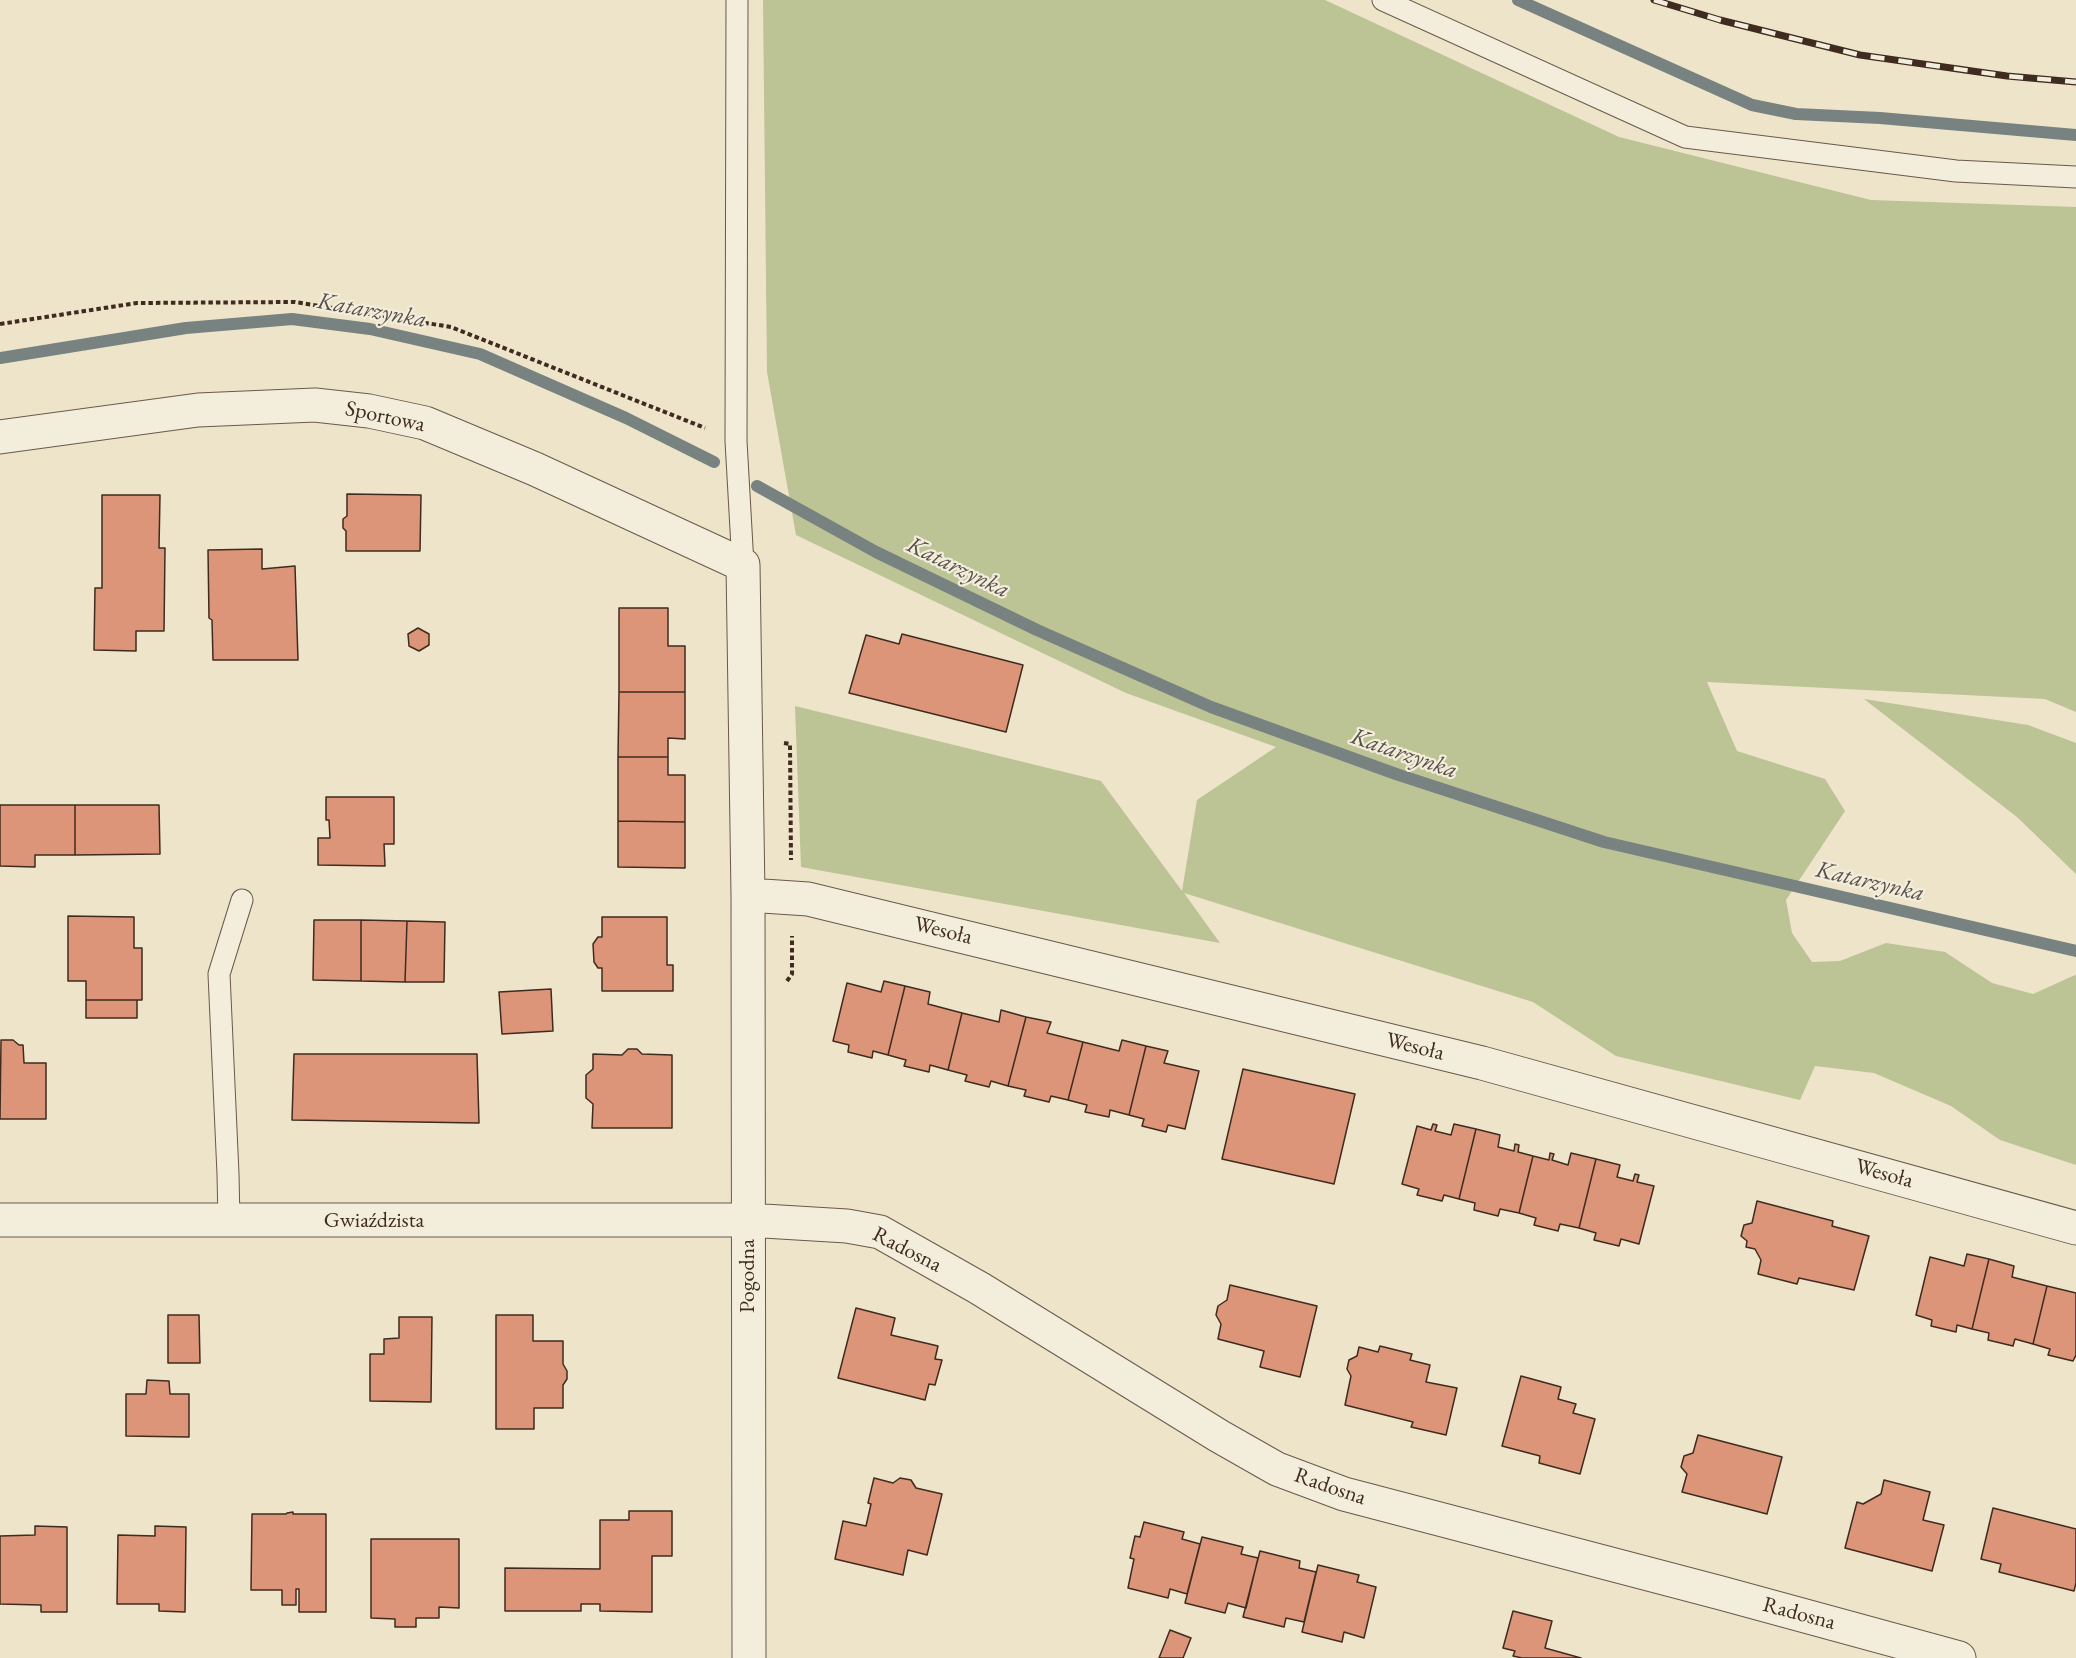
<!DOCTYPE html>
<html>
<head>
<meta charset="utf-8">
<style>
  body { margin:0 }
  canvas { display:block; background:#ede4c9 }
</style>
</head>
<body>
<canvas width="2076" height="1658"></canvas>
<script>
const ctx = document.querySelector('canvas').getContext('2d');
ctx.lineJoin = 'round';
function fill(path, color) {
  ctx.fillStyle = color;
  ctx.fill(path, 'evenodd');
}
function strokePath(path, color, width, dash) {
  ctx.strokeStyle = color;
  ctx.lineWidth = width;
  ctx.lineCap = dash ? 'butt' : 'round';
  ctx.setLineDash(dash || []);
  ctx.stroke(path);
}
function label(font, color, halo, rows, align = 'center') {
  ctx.font = font + ' "EB Garamond",serif';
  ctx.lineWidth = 4.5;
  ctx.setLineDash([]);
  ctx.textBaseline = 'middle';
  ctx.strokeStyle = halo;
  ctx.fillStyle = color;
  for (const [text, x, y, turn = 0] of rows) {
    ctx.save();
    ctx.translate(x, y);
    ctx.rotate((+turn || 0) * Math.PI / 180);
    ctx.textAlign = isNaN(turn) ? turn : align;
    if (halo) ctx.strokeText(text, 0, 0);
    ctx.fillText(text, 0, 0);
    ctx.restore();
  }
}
fill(new Path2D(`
  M763,0H1325L1619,137L1871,200L2076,207V712L2045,699L1707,682L1737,751L1825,779L1845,811L1786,900L1792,933L1812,962L1840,961L1886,943L1945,952L1992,983L2033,994L2075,975L2076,976V1165L2000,1140L1951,1106L1874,1073L1815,1066L1800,1100L1616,1056L1533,1002L1184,893L1220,943L801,867L795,706L1101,781L1182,891L1197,800L1276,747L1126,693L796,535L767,372Z
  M1864,699L2028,725L2076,743V874L2017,817Z`), '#bcc394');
strokePath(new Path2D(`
  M1518,0L1752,105L1796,114L1880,118L2076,135
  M0,358L186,328L292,319L370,329L480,354L626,418L714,462
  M757,486L876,552L1037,630L1211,707L1396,774L1604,842L2076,951`), '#788280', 12);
const building = new Path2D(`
  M347,494L421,495L420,551H346V531L343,528V519L347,516Z
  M102,495H160L159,548H165L164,631H136V651L94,650L95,588H102Z
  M262,549V569L295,566L298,660H213L212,620L209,618L208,550Z
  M619,608H668V646H685V692H619Z
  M418,628L429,634V645L419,651L409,646L408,634Z
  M902,634L1023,665L1006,732L849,693L866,635L899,644Z
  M619,692H685V739L668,738V757H618Z
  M618,757H668V775H685V822L618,821Z
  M326,797H394V844H384L385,866L318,865V838H330L329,820H326Z
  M0,805H75V855H35V867L0,866Z
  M75,805H159L160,854L75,855Z
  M618,821L685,822V868L618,867Z
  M68,916L134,917V948H142V1000H86V981H68Z
  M602,917H667V965H673V991H602V968H598L594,962L593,944L598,937H602Z
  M314,920H361V981L313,980Z
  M361,920L407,921L405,982L361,981Z
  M407,921L445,922L444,982H405Z
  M884,981L905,986L888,1055L873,1051L872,1058L848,1052L849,1045L833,1041L847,983L881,992Z
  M905,986L930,992L928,1004L962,1013L948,1070L930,1065L929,1072L904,1066L906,1060L888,1055Z
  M551,989L553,1031L502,1034L499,992Z
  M86,1000H137V1018H86Z
  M1001,1010L1026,1017L1008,1086L991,1081L989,1087L965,1081L967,1075L948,1070L962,1013L999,1022Z
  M1026,1017L1051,1022L1047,1033L1083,1042L1068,1100L1051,1096L1049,1102L1024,1096L1026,1090L1008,1086Z
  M1,1040H13L19,1045H23L24,1063H46V1119H0Z
  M1122,1040L1146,1046L1129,1115L1110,1110L1109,1117L1085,1112L1087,1105L1068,1100L1083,1042L1119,1051Z
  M1146,1046L1168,1051L1164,1063L1199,1071L1185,1129L1168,1125L1166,1132L1142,1126L1144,1119L1129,1115Z
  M628,1049H637L642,1054L672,1055V1128H592L593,1104L586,1098V1075L593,1069V1054L622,1055Z
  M294,1054H477L479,1123L292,1120Z
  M1243,1069L1355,1094L1334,1184L1222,1159Z
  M1433,1124L1437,1125L1435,1131L1451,1135L1454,1124L1476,1129L1459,1199L1444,1195L1442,1201L1417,1195L1419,1189L1402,1184L1417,1126L1431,1130Z
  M1476,1129L1500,1135L1498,1147L1514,1151L1515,1144L1519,1145L1518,1152L1533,1156L1519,1213L1500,1209L1498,1216L1474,1210L1475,1203L1459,1199Z
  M1550,1153L1554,1154L1552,1160L1568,1165L1571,1153L1596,1159L1579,1228L1560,1224L1558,1231L1534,1225L1536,1218L1519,1213L1533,1156L1549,1160Z
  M1596,1159L1620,1165L1617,1177L1633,1181L1635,1174L1639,1175L1637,1182L1654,1186L1639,1244L1621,1239L1619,1246L1594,1240L1596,1233L1579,1228Z
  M1757,1201L1833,1221L1832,1226L1869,1236L1854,1290L1799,1278L1797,1284L1758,1274L1761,1260L1755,1249L1746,1247L1747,1241L1741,1236L1744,1225L1752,1223Z
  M1967,1254L1989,1259L1972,1329L1957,1325L1956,1332L1931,1326L1932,1320L1916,1315L1930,1257L1964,1266Z
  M1989,1259L2014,1266L2012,1277L2047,1286L2033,1344L2015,1339L2013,1346L1988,1340L1989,1333L1972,1329Z
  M1230,1285L1317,1306L1300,1377L1260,1367L1264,1351L1218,1339L1221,1324L1216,1315L1218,1306L1227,1300Z
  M2047,1286L2076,1293V1355L2073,1361L2048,1355L2050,1349L2033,1344Z
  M856,1308L895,1318L891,1335L938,1346L935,1359L942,1360L935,1385L929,1384L925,1400L838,1378Z
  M168,1315H199L200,1363H168Z
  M496,1315H533V1341H563V1364L567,1371V1379L563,1385V1408H534V1429H496Z
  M399,1317H432L431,1402L370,1401V1354H384V1339L399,1338Z
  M1380,1346L1412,1354L1410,1360L1430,1365L1426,1382L1457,1388L1446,1435L1411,1427L1413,1422L1345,1405L1351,1376L1347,1369L1349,1360L1357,1356L1359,1347L1378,1352Z
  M1521,1376L1561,1387L1558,1399L1576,1404L1573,1413L1595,1419L1580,1474L1539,1463L1540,1456L1502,1446Z
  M147,1380L169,1381L170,1394H189V1437L126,1436V1394H146Z
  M1698,1435L1782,1457L1767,1514L1682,1492L1687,1474L1681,1467L1684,1456L1693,1453Z
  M874,1478L893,1483L900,1478L911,1480L916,1488L942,1494L927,1555L908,1550L903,1575L835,1559L843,1521L866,1526L871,1504L868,1503Z
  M1884,1480L1930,1492L1923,1520L1944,1525L1932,1571L1845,1548L1857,1502L1863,1504L1881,1494Z
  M1993,1508L2076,1529V1583L2074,1591L1999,1572L2001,1564L1981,1559Z
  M629,1511H672V1556H652V1612L600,1611V1604H581V1611H505V1568L600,1569V1520H629Z
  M293,1512V1514H326V1612H299V1589H296V1605H282V1590H251L252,1514H286L287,1513Z
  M1144,1522L1184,1532L1182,1539L1200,1544L1187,1594L1170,1589L1168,1598L1128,1588L1134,1559L1130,1558L1135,1536L1140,1537Z
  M35,1526L67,1527V1612H41V1605L0,1604V1536L35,1535Z
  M155,1526L186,1527L185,1612L159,1611V1604H117L118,1535L155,1536Z
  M1202,1537L1243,1547L1241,1554L1258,1558L1246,1608L1228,1603L1225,1613L1185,1603Z
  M371,1539H459V1608L439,1607V1618H416V1627H395V1619L371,1618Z
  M1260,1551L1300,1561L1299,1568L1316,1572L1304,1622L1286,1618L1284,1627L1243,1617Z
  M1318,1565L1359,1575L1357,1582L1376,1587L1364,1638L1344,1632L1342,1642L1302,1632Z
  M1513,1611L1552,1621L1545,1648L1581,1658H1522L1513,1656L1515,1651L1503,1648Z
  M1170,1630L1191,1638L1183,1658H1159Z`);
fill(building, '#dc9578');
strokePath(building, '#3f2b1f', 1.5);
const service = new Path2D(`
  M737,0L736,441L743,565
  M1383,0L1685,137L1956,171L2076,177
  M229,1221L228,1174L219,974L242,900`);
const minor = new Path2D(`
  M0,437L198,410L315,405L369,411L425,423L535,469L743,565L748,895L749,1658
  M748,895L808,899L1482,1063L2076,1228
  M0,1220H747L847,1226L880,1232L979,1288L1219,1436L1277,1469L1344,1494L1721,1593L1959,1658`);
strokePath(service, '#6a594a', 23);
strokePath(minor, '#6a594a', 35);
strokePath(new Path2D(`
  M0,324L137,303L295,302L451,327L705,428
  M784,743L790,744L791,860
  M787,981L792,974V936`), '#3f2b1f', 4, [4.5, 3]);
strokePath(service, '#f3eddc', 21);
strokePath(minor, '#f3eddc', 33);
const rail = new Path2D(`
  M1654,0L1720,20L1860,55L2007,76L2076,82`);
strokePath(rail, '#3f2b1f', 7);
strokePath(rail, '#f3eddc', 4.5, [14]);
label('22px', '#3f2b1f', '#f3eddc', [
  ["Sportowa",385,417,12],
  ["Wesoła",943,931,14],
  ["Wesoła",1415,1047,14],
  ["Wesoła",1884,1174,15],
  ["Gwiaździsta",374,1221],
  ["Radosna",907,1250,27],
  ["Pogodna",748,1276,-90],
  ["Radosna",1330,1487,19],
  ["Radosna",1799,1614,15]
]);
label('italic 24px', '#574f48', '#f3eddc', [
  ["Katarzynka",372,311,10],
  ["Katarzynka",958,568,26],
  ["Katarzynka",1404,754,19],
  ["Katarzynka",1870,882,13]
]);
</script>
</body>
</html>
